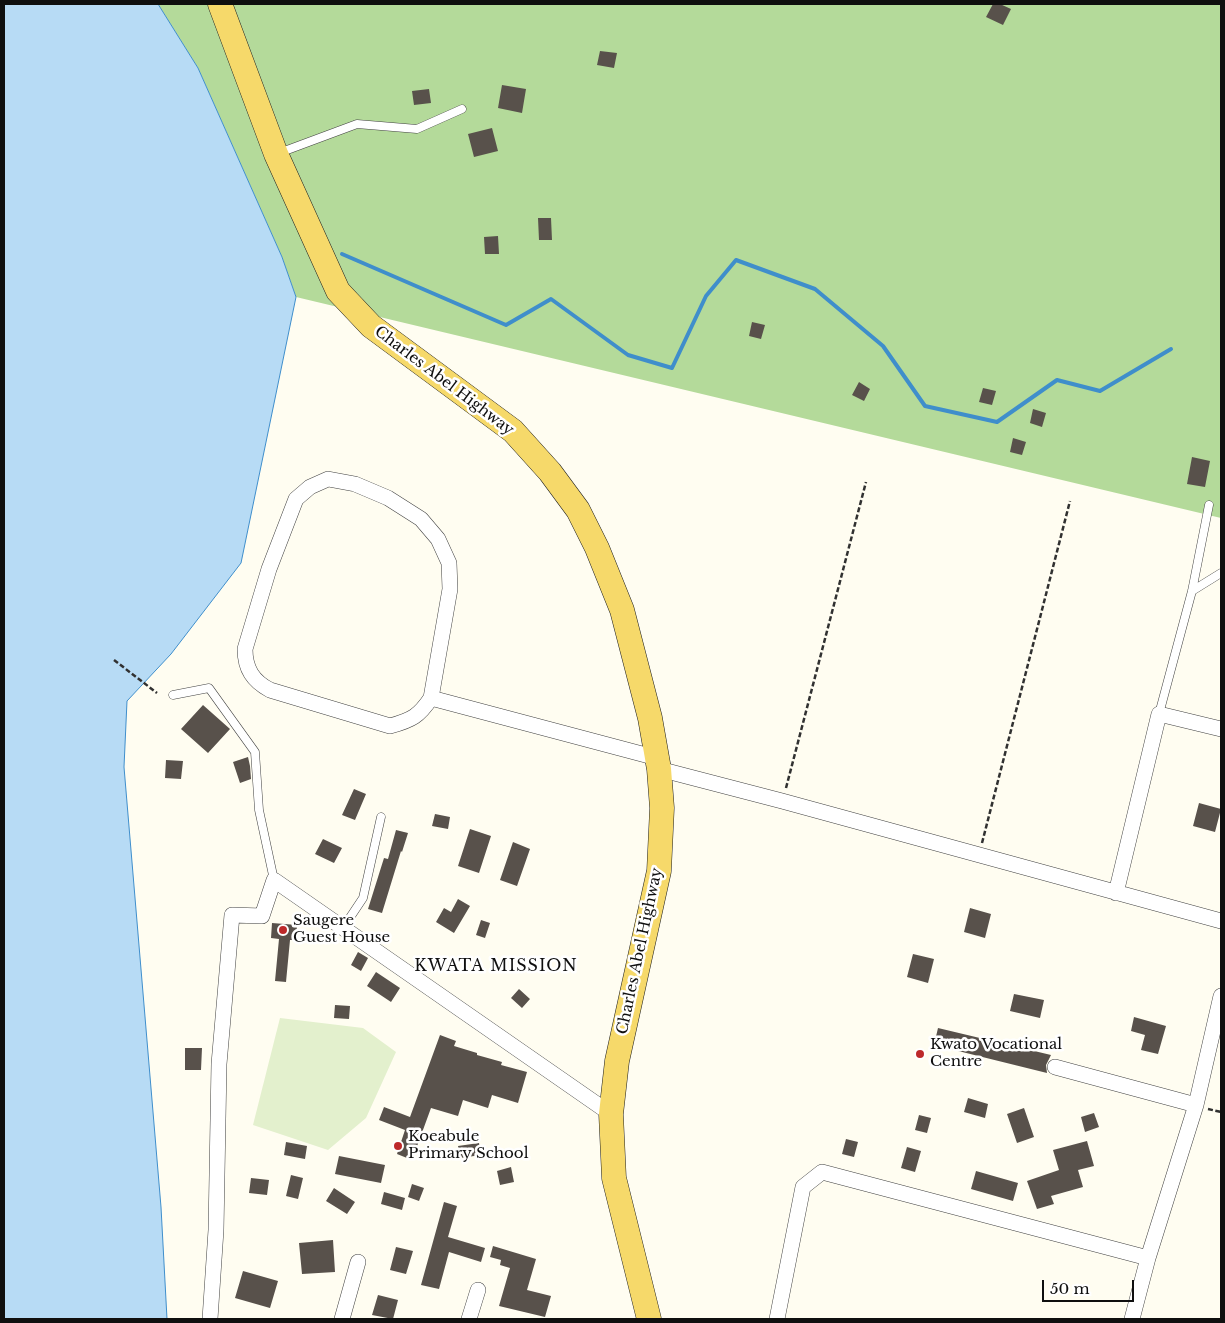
<!DOCTYPE html>
<html>
<head>
<meta charset="utf-8">
<style>
  body { margin:0 }
  #map { position:relative; width:1225px; height:1323px; overflow:hidden; background:#fffdf1; font-family:"Libre Baskerville",serif }
  canvas { display:block }
  .frame { position:absolute; inset:0; border:5px solid #0f0f0f; pointer-events:none }
  .scale { position:absolute; left:1042px; top:1280px; width:92px; height:22px; box-sizing:border-box; border:2px solid #0f0f0f; border-top:0; padding-left:6px; font-size:15px; line-height:18px; white-space:nowrap; color:#0f0f0f; -webkit-text-stroke:4px #fff; paint-order:stroke }
</style>
</head>
<body>
<div id="map">
<canvas width="1225" height="1323"></canvas>
<div class="frame"></div>
<div class="scale">50 m</div>
</div>
<script>
const ctx = document.querySelector('canvas').getContext('2d');
ctx.lineJoin = 'round';
function fill(path, color) {
  ctx.fillStyle = color;
  ctx.fill(path, 'evenodd');
}
function strokePath(path, color, width, dash) {
  ctx.strokeStyle = color;
  ctx.lineWidth = width;
  ctx.lineCap = dash ? 'butt' : 'round';
  ctx.setLineDash(dash || []);
  ctx.stroke(path);
}
function label(font, color, halo, rows, align = 'center') {
  ctx.font = font + ' "Libre Baskerville",serif';
  ctx.lineWidth = 5;
  ctx.setLineDash([]);
  ctx.textBaseline = 'middle';
  ctx.strokeStyle = halo;
  ctx.fillStyle = color;
  for (const [text, x, y, turn = 0] of rows) {
    ctx.save();
    ctx.translate(x, y);
    ctx.rotate((+turn || 0) * Math.PI / 180);
    ctx.textAlign = isNaN(turn) ? turn : align;
    if (halo) ctx.strokeText(text, 0, 0);
    ctx.fillText(text, 0, 0);
    ctx.restore();
  }
}
fill(new Path2D(`
  M158,4H1221V518L296,297L282,257L198,68Z`), '#b4da9a');
fill(new Path2D(`
  M280,1018L363,1028L396,1052L366,1118L328,1150L253,1125Z`), '#e3f0cd');
const water = new Path2D(`
  M4,4H158L198,68L282,257L296,297L241,563L171,654L127,701L124,767L161,1207L167,1319H4Z`);
fill(water, '#b7dbf5');
strokePath(water, '#3f8ecb', 1);
strokePath(new Path2D(`
  M342,254L506,325L551,299L628,355L672,368L706,296L736,260L815,289L883,346L925,406L997,422L1057,380L1100,391L1171,349`), '#3f8ecb', 4);
fill(new Path2D(`
  M993,4H1000L1011,9L1003,25L986,17Z
  M600,51L617,53L614,68L597,65Z
  M502,85L526,89L522,113L498,108Z
  M429,89L431,103L414,105L412,91Z
  M492,128L498,151L474,157L468,134Z
  M538,218H551L552,240H539Z
  M498,236L499,254H485L484,237Z
  M752,322L765,325L761,339L749,336Z
  M859,382L870,389L864,401L852,395Z
  M983,388L996,391L992,405L979,402Z
  M1033,409L1046,413L1042,427L1030,423Z
  M1013,438L1026,442L1022,455L1010,452Z
  M1192,457L1210,461L1205,487L1187,484Z
  M203,705L230,729L208,753L181,729Z
  M248,757L250,766L251,779L240,783L233,762Z
  M166,760L183,761L181,779L165,778Z
  M354,789L366,794L355,820L342,815Z
  M1199,803L1221,809L1215,832L1193,826Z
  M435,814L450,817L448,829L432,826Z
  M470,829L491,836L479,873L458,866Z
  M396,830L408,833L402,852L401,851L382,913L368,909L384,858L388,859Z
  M323,839L342,848L334,863L315,854Z
  M513,842L530,849L517,886L500,880Z
  M458,899L470,906L454,933L436,922L444,908L451,912Z
  M970,908L991,914L985,938L964,932Z
  M481,920L490,923L485,938L476,935Z
  M272,923L297,925L296,940H290L286,982L275,981L279,939L271,938Z
  M358,952L368,958L361,971L351,965Z
  M913,954L934,959L928,983L907,977Z
  M376,972L400,988L391,1002L367,986Z
  M519,989L530,999L522,1008L511,998Z
  M1014,994L1044,1000L1040,1018L1010,1011Z
  M335,1005L350,1006L349,1019L334,1018Z
  M1134,1017L1166,1026L1158,1054L1141,1050L1145,1035L1131,1031Z
  M938,1028L1051,1055L1046,1065L1047,1073L934,1045Z
  M440,1035L456,1041L454,1046L477,1053V1055L502,1062L501,1065L527,1072L518,1103L492,1095L488,1108L463,1100L458,1116L431,1108L412,1160L397,1154L405,1130L379,1120L384,1107L410,1117Z
  M185,1048H202L201,1070H185Z
  M968,1098L988,1104L985,1118L964,1112Z
  M1024,1108L1034,1137L1017,1143L1007,1114Z
  M1094,1113L1099,1127L1085,1132L1081,1117Z
  M919,1115L931,1118L927,1133L915,1130Z
  M846,1139L858,1142L854,1157L842,1154Z
  M1087,1141L1094,1166L1078,1170L1083,1187L1051,1196L1054,1204L1037,1209L1027,1181L1059,1170L1053,1150Z
  M286,1142L307,1146L305,1159L284,1155Z
  M479,1143L481,1155L460,1158L458,1146Z
  M907,1147L921,1151L915,1172L901,1168Z
  M339,1156L385,1165L381,1183L335,1174Z
  M511,1167L514,1182L500,1185L497,1171Z
  M976,1171L1018,1183L1013,1201L971,1189Z
  M291,1175L303,1178L298,1199L286,1196Z
  M251,1178L269,1180L267,1195L249,1193Z
  M412,1184L424,1188L419,1201L408,1197Z
  M334,1188L355,1202L347,1214L326,1201Z
  M384,1192L405,1198L402,1210L381,1204Z
  M444,1202L457,1206L448,1237L485,1248L481,1262L449,1252L439,1289L421,1285Z
  M333,1240L335,1272L302,1274L299,1243Z
  M493,1246L536,1259L527,1290L551,1296L545,1317L499,1306L510,1268L500,1265L501,1260L490,1257Z
  M396,1247L413,1251L406,1274L390,1270Z
  M243,1271L278,1281L270,1308L235,1298Z
  M378,1295L398,1300L393,1319L372,1315Z`), '#58514b');
const service = new Path2D(`
  M279,153L357,124L417,129L462,109
  M1192,591L1221,573
  M173,695L209,688L255,752L259,810L274,880
  M1159,714L1192,591L1209,505
  M343,928L363,898L381,817`);
const minor = new Path2D(`
  M431,698C419,716 412,720 390,726L270,690C253,681 245,669 245,649L269,569L296,499L310,487L328,479L355,484L388,498L421,519L438,539L449,563L450,589L431,698L657,758
  M659,769L782,801L1221,921
  M1116,893L1159,714L1221,729
  M1055,1067L1196,1105
  M210,1319L216,1230L219,1064L232,915L262,916L274,880L611,1114
  M342,1319L358,1262
  M469,1319L478,1290
  M777,1319L803,1187L822,1172L1148,1258
  M1132,1319L1148,1258L1196,1105L1221,996`);
const primary = new Path2D(`
  M220,4L276,154L338,291L371,326L513,431L550,472L578,510L597,548L622,610L650,718L659,769L662,808L659,871L617,1061L611,1114L614,1178L649,1319`);
strokePath(service, '#424242', 9);
strokePath(minor, '#424242', 16);
strokePath(primary, '#202020', 25);
strokePath(new Path2D(`
  M114,660L157,693
  M786,788L866,482
  M982,843L1070,501
  M1208,1109L1221,1112`), '#313131', 2.5, [5, 2.5]);
strokePath(service, '#fff', 8);
strokePath(minor, '#fff', 15);
strokePath(primary, '#f6d96a', 24);
for (const [x, y, r, color] of [
  [283,930,5,"#bd292a"],
  [920,1054,5,"#bd292a"],
  [398,1146,5,"#bd292a"]
]) {
  const dot = new Path2D();
  dot.arc(x, y, r, 0, 2 * Math.PI);
  ctx.fillStyle = color;
  ctx.fill(dot);
  strokePath(dot, '#fff', 2);
}
label('15px', '#0f0f0f', '#fff', [
  ["Charles Abel Highway",444,381,37],
  ["Charles Abel Highway",640,951,-78]
]);
label('15px', '#0f0f0f', '#fff', [
  ["Saugere",293,921],
  ["Guest House",293,938],
  ["Kwato Vocational",930,1045],
  ["Centre",930,1062],
  ["Koeabule",408,1137],
  ["Primary School",408,1154]
], 'left');
ctx.letterSpacing = '1px';
label('16px', '#0f0f0f', '#fff', [
  ["KWATA MISSION",496,966]
]);
ctx.letterSpacing = '0px';
</script>
</body>
</html>
